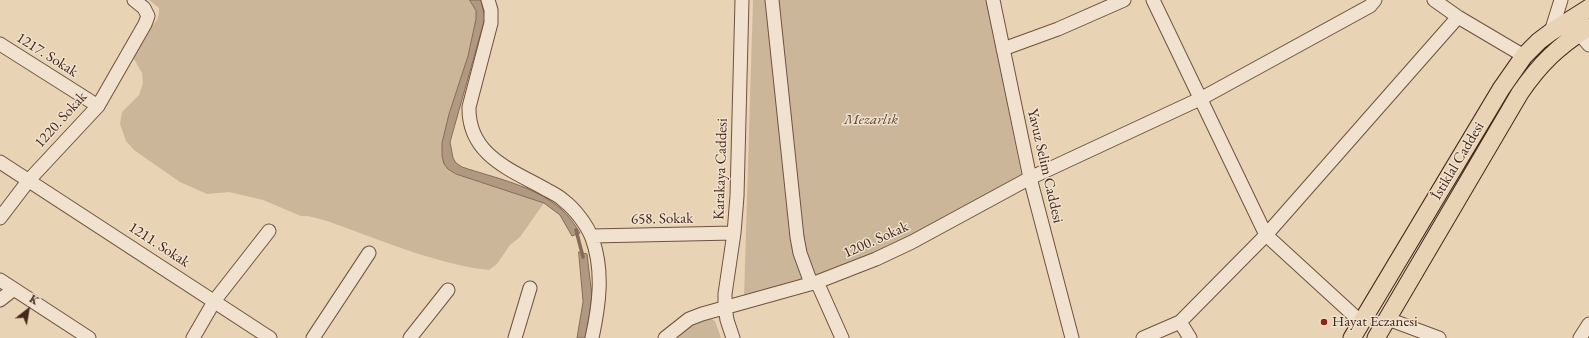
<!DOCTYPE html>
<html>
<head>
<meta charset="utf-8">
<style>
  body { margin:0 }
  #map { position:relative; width:1589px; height:338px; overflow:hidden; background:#e8d3b4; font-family:"EB Garamond",serif }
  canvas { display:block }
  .north { position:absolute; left:8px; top:290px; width:40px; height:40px; -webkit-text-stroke:3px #f0e2ce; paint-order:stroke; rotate:31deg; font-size:11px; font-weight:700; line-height:16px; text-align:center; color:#44271b }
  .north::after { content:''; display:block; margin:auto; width:14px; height:18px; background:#44271b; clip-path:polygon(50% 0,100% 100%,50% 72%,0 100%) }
</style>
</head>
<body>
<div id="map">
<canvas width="1589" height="338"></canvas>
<div class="north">K</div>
</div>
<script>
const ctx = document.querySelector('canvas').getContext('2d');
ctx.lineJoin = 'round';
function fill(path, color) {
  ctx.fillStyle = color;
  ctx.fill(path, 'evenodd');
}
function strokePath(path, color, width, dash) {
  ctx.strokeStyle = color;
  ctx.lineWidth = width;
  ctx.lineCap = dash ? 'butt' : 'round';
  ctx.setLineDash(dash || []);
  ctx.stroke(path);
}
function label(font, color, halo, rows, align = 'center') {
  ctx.font = font + ' "EB Garamond",serif';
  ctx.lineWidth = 3;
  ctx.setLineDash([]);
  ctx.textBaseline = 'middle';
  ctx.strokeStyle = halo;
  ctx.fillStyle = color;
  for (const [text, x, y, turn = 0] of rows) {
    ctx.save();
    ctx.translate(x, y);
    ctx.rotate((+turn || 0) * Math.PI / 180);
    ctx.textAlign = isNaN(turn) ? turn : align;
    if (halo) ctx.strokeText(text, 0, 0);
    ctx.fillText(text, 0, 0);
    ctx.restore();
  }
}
fill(new Path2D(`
  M149,0H470L476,11V19L468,56L449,114L442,143V156L456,174L544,203L520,237L510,245L497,264L489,270C434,264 379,239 327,221L308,216H301L263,200L229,192L207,194L180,182L134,150L126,141L120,124L122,112L139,95L143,83L142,73L133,57C138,49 142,40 147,32C154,23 160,20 159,8Z
  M753,0H986L1022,178L869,257L841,268L744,298Z
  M707,317L715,321L721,338H677C685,327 695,322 707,317Z`), '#ccb69a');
const water = new Path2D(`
  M470,0H481L485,18L450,142L453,158L456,163L462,167C495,178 535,186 561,209C569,216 575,225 580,233L572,236L560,215L544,203L456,174L448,169L444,164L442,156V143L449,114L468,56L476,19V11Z
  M579,252L587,254L592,296L586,338H577L583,302Z`);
fill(water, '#b09980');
strokePath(water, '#856b58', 1);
strokePath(new Path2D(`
  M576,230L583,257`), '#856b58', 3.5);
const minor = new Path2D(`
  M488,0L491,10V23L469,107C468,156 512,170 547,190C553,193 559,196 563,200C575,209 587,225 592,238C604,271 599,306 592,338
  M772,0L797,237L800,253L811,283
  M993,0L1030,178L1072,338
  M1153,0L1266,235L1361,322
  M1434,0L1458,17L1524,56
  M1551,32L1561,0
  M1579,33L1589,45
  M0,44L98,106
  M1003,49L1058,29L1124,0
  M0,162L270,338
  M0,218L29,180L98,106L145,24L148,16L144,8L134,0
  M592,236L734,233
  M0,280L89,338
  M817,282L842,338
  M0,300L14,289
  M1388,319L1439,338
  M1180,322L1190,338
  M193,338L215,300L269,231
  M313,338L369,253
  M410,338L448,290
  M515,338L530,288
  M665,338L689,319L702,314L817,282L876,259L912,242L1030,178L1202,98L1370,6L1375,0
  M733,338L727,320L725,307V294L734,233L737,196L742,0
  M1143,338L1180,322L1266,235L1458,17
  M1580,338L1589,324`);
const major = new Path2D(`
  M1352,338L1501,89L1524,56L1539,41L1551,32L1589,8
  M1376,338L1520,93C1539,65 1559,45 1589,27`);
strokePath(minor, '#6d5241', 15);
strokePath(major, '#44271b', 19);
strokePath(minor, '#f0e2ce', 13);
strokePath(major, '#e8d3b4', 17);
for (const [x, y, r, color] of [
  [1324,322,4,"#8f2418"]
]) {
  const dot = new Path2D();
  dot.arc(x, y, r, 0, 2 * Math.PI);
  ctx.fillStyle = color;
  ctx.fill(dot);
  strokePath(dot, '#f0e2ce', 1.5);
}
label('15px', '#44271b', '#f0e2ce', [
  ["1217. Sokak",47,55,32],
  ["1220. Sokak",61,120,-48],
  ["İstiklal Caddesi",1458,161,-59],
  ["Yavuz Selim Caddesi",1045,166,77],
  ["Karakaya Caddesi",721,169,-88],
  ["658. Sokak",662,219,-1],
  ["1200. Sokak",876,240,-24],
  ["1211. Sokak",159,245,33]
]);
label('italic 15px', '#5f4434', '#f0e2ce', [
  ["Mezarlık",871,120]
]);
label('15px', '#44271b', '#f0e2ce', [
  ["Hayat Eczanesi",1332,322]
], 'left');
</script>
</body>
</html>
